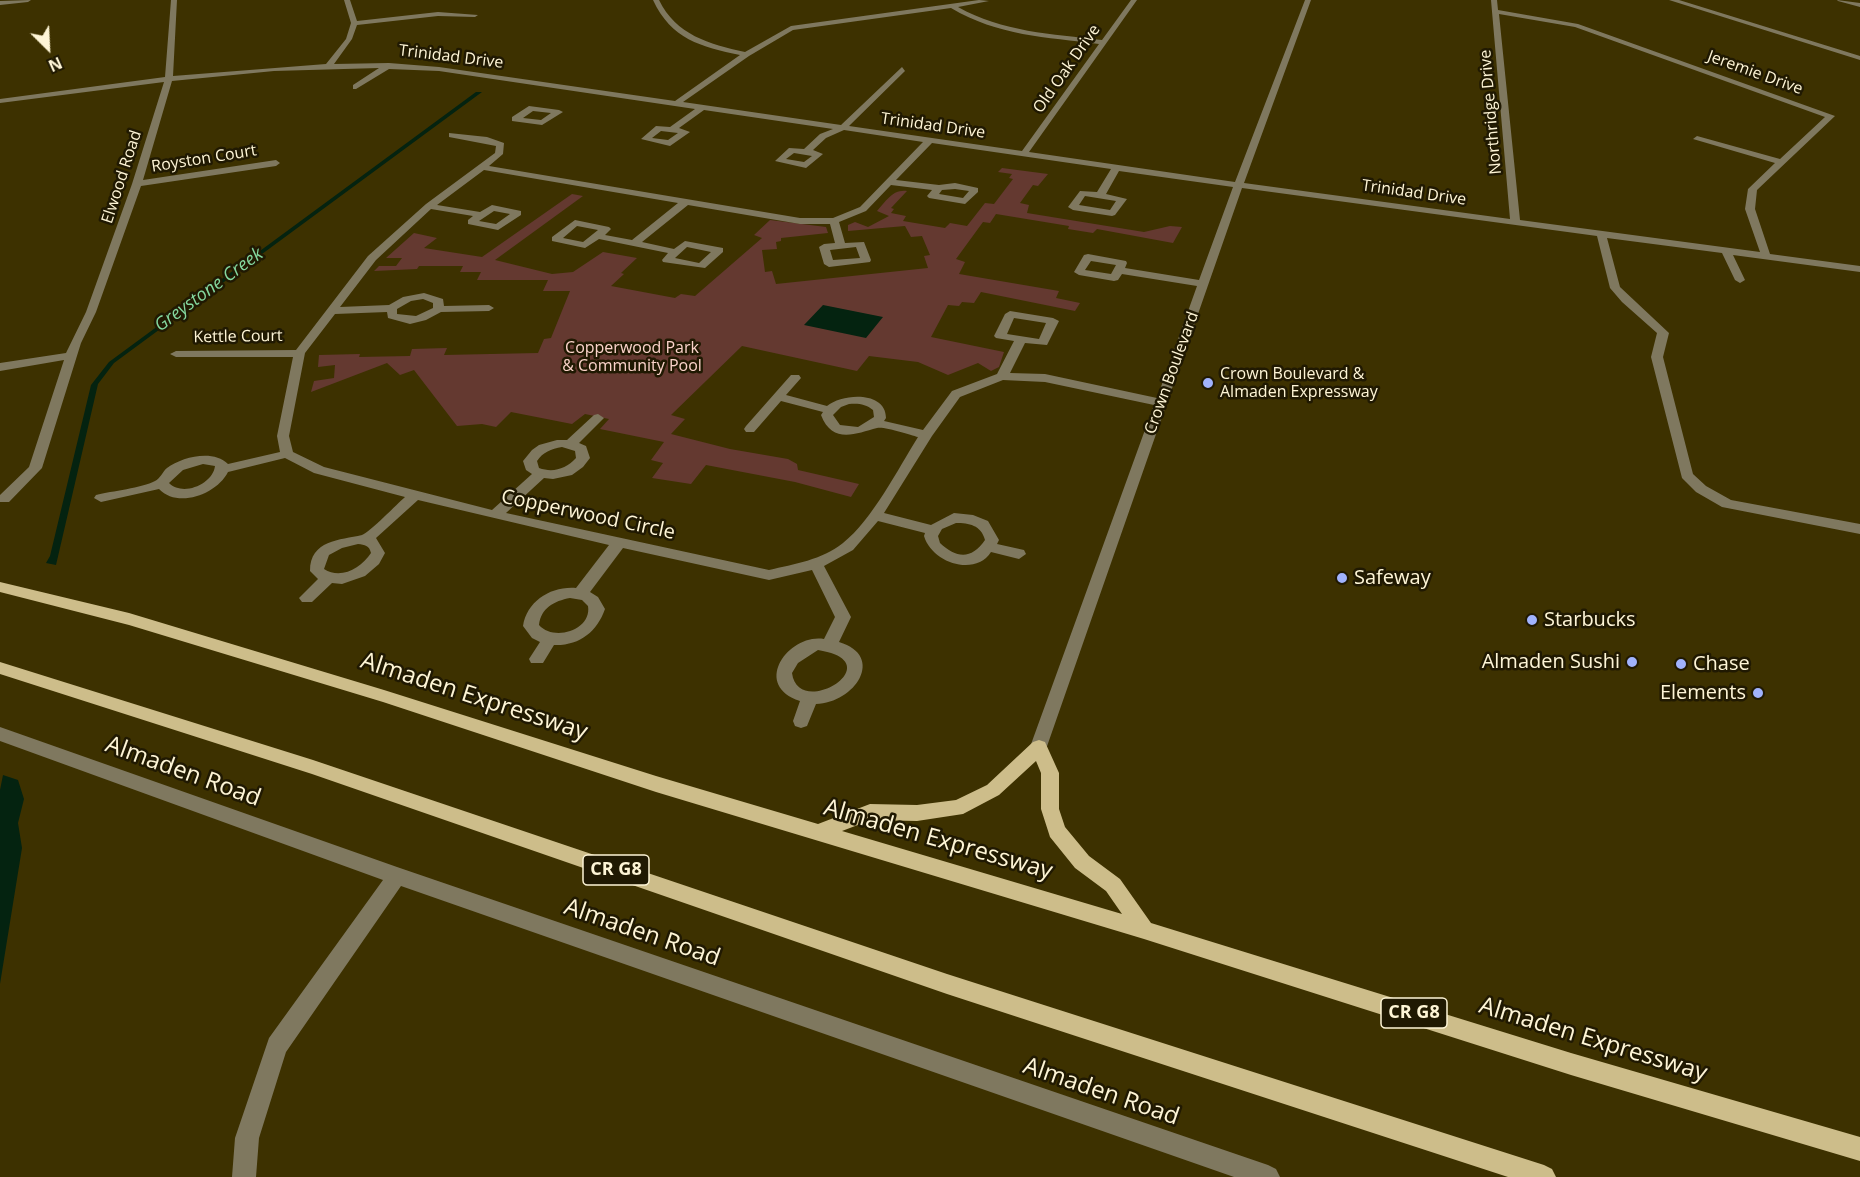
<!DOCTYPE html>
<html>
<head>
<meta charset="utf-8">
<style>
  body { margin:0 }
  #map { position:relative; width:1860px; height:1177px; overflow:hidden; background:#3d3100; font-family:"Open Sans",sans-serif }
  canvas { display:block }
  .north { position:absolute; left:18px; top:18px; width:60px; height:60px; -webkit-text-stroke:4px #201902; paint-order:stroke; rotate:156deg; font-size:16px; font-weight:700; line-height:24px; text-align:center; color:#fef5d6 }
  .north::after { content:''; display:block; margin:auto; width:21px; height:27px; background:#fef5d6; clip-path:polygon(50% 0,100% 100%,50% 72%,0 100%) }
</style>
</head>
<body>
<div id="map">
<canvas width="1860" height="1177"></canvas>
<div class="north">N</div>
</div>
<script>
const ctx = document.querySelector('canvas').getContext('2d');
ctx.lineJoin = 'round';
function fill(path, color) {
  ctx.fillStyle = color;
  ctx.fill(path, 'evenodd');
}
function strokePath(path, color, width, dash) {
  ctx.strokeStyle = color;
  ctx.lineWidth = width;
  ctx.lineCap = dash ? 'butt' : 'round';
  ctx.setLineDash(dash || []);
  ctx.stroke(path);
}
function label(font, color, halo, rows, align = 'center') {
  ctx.font = font + ' "Open Sans",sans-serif';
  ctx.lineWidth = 5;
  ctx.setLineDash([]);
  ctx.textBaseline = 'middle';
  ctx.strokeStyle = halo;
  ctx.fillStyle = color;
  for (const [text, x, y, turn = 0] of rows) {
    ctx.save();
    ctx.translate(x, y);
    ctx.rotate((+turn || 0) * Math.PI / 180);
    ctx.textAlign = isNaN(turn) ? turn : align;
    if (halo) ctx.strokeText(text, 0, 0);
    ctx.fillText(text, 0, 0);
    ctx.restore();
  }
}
fill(new Path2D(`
  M1002,168L1048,174L1038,186L1033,185L1020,203L1029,205L1027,213L1144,232L1170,226L1182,227L1173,243L1097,229L1093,233L1068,229L1069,226L996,214L990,223L983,222L956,259L965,262L959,274L1059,291L1056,298L1080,303L1075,311L981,292L974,303L962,302L959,306L948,305L931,337L1004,352L999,367L991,371L978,363L948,375L918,362L869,356L857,371L742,346L671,415L685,419L671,434L730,449L788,459L797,464L798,470L859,484L851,497L795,482L706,465L691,484L652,478L663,463L651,460L664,442L600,429L609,419L585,414L572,424L511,412L496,427L482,424L457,426L414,370L400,375L387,363L311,392L314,381L334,378L335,365L318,367L319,355L360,354L359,357L410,356L412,349L447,348L444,355L538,353L544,339L551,338L570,291H543L548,280H477L481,272H460L463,266H419L417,269L374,271L379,266H396L402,258H386L414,233L437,238L424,248L482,257L572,194L583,196L495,260L552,274L573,272L603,252L637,258L621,273L624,274L611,286L675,298L681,294L695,296L762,238L754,235L770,220L826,227L828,233L781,238V241L776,242L777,249L762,250L765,272L772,271L776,284L928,268L924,256L930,255L922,236L911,237L905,226L848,231V225L855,222L868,227L889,216L877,211C886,201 893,189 907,191L891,208L894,209L891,213L906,216L903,221L945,228L950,223L967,226L985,203L994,204L1013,179L1009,178L1012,174L998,172Z`), '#643930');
fill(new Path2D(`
  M476,92H482L114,363L98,384L56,565L46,563L50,556L91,385L109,362Z
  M823,305L883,317L866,338L804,325Z
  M3,775L18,780L24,799L18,823L22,848L0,984V790Z`), '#042310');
fill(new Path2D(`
  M31,0L28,2L0,5V1Z
  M171,0H177L173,76L326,64L346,39L351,23L344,0H350L357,21L438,12L478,15L475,17L438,16L357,25L352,39L334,64L389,63L439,67L675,101L740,55C701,47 671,39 653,0H659C676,35 709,44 745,52L791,26L979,0L989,1L958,7C1002,32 1052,34 1102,40L1131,0H1137L1029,152L1235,182L1305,0H1311L1244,183L1510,219L1491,0H1497L1498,10L1578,24L1835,116L1757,190L1755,209L1770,254L1860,266V272L1733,255L1745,280L1740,283L1735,280L1722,253L1607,238L1620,287L1669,333L1663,357L1693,474L1706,486L1731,500L1860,524V534L1722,507L1696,492L1682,478L1651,357L1657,333L1622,302L1610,288L1597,236L1242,188L1045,752L1039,754L1033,752L1030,747L1154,405L1045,382L1003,380L960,397L932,436L884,513L931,525L954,513L973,515L988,521L999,540L997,544L1024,550L1026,554L1019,559L991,552C975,577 932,563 924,536L925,533L878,521L853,550L824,566L851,617L839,642C886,656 855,703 816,704L807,726L801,728L795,726L793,721L800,701C751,685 789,633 824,639L835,617L812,570L769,580L623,548L590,592L598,597L605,609C597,632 579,646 554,645L543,663H531L529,659L540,642L532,638L523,626C527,601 551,586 576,588L609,545L418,500L376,538L385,553L379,564L365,576L342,584L332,583L312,602H302L299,598L318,579L310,571C310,540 340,540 362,535C369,533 398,503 405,497L314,473L285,458L228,472C217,494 178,509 159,489L101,502L94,498L96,495C112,491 142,488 155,481C160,479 163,471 167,468C182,457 213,449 228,464L280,452L277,436L293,357H176L170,354L176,351L296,350L368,256L426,204L495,153L496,146L449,137V133L487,137L504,143L503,154L489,166L800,218H833L860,207L923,142L844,130L826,138L813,150L823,154L806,168L775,161L789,148L804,149L820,134L833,129L704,110L679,128L690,132L670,146L641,139L656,126L670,127L695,109L439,71L389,69L356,89H353V85L379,68L274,71L172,81L143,180L276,160L280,163L276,166L141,186L96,312L81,343L42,468L9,502H0V495L29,467L64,360L0,371V363L66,353L86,312L132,184L164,82L0,103V99L165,77ZM951,8C998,36 1046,37 1099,44L1022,151L849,126L905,71L902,67L841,125L683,102L749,56L793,30ZM1499,14L1575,27L1825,117L1780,159L1697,136L1693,139L1775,163L1748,189L1745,209L1760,252L1520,220ZM661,131L678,133L668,140L652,138ZM932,143L1111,169L1097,192L1080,191L1068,207L1073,210L1112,216L1115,215L1127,199L1106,194L1119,171L1233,187L1199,280L1125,268L1127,263L1126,261L1088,254L1084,255L1074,272L1079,275L1114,281L1118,280L1122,274L1197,286L1157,398L1045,374L1010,373L1025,343L1047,345L1059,321L1053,318L1010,311L1005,314L994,336L996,338L1014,341L997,374L952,391L923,430L884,421L886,418C886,391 843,393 827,406L786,395L801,378L799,375H791L746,426L744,429L746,432H754L781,401L823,412L821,415C832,444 855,434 877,428C884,426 910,435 918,437C898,469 872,520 843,543C822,560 794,564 769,570L506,513L544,478L553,479L572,475L583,467L590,458L586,446L579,443L604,418L598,414L594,415L567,440H557L539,445L532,450L523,461L526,470L532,474L492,510L324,467L293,452L289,436L305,353L335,314L387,312L388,318L410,324L426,320L441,312L489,311L494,308L489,305L444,306L443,299L424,293L403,297L389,305L340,307L376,260L431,209L473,216L468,220V224L498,230L521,215V211L492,205L480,212L437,205L484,170L678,203L632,240L605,235L611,229L609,227L575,220L552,237V241L585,248L599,239L668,253L662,260L663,262L705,268L723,252V248L685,241L674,249L642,242L688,205L800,224H830L835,243L824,244L819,247L824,264L829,267L870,262L871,260L864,242L845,243L839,222L866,211L891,185L932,190L927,196L929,198L965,204L978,192V188L955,183L939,185L896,180ZM794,153L812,156L804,162L786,159ZM955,189L969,191L963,198L939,194L942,190ZM1085,196L1116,201L1110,210L1079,205ZM494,211L510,214L496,224L479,221ZM577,226L598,230L583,242L563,238ZM687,247L711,252L699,263L675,258ZM856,247L860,258L833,260L830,250ZM1091,261L1116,265L1111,274L1085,270ZM423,299L433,303V308L416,316L397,314V309L411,301ZM1014,318L1046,323L1039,339L1007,334ZM849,404C858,403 866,404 873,410L874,417L858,427L840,425L833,415L841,407ZM562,447L575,451L576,458C566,469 553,473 539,468L537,461C543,452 551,449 562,447ZM203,464L215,466C213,484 183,497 169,483L183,470ZM956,523C969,523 981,525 985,540C972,559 957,559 940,543L938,536L942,529ZM358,544C365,545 369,545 371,553C361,568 341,580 324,569L329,555L342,548ZM570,598L582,600L588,606C592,630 554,642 539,625C541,608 554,601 570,598ZM818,650C894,662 798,721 792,673L798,663Z
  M1669,0H1679L1860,56V60Z
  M1837,0L1860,3V7L1838,1Z
  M529,106L559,110L563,112L542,125L512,121V117ZM533,111L551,113L541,120L523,118Z
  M0,727L397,867L1268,1165L1276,1169L1280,1177H1234L401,886L286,1052L259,1138L256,1177H232L235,1138L269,1038L383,880L0,741Z`), '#7f785f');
fill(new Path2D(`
  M0,582L129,613L384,690L656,776L818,824L870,804L917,805L956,800L987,785L1033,742L1039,740L1045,742L1059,773V809L1065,827L1089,856L1120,879L1151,923L1571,1053L1860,1137V1161L1571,1075L1144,939L656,792L383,702L129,625L0,592ZM1036,761L1041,773V809L1050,837L1075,868L1106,891L1122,914L842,831L871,820L917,821L963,814L999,795Z
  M0,662L313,760L947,974L1544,1165L1552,1169L1556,1177H1508L947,994L312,774L0,674Z`), '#cdbd8a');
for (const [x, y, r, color] of [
  [1208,383,6,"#a1b3fd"],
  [1342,578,6,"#a1b3fd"],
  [1532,620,6,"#a1b3fd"],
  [1632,662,6,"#a1b3fd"],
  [1681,664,6,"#a1b3fd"],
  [1758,693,6,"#a1b3fd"]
]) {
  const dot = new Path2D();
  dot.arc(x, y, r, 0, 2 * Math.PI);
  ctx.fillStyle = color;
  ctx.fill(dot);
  strokePath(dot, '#201902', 2);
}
label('16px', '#fef5d6', '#201902', [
  ["Trinidad Drive",451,57,7],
  ["Old Oak Drive",1067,69,-55],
  ["Jeremie Drive",1755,73,20],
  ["Northridge Drive",1491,112,-95],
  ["Trinidad Drive",933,126,8],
  ["Royston Court",204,159,-9],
  ["Elwood Road",122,177,-72],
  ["Trinidad Drive",1414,193,8],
  ["Kettle Court",238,337,-1],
  ["Crown Boulevard",1172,373,-70]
]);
label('16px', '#fbd3ca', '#201902', [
  ["Copperwood Park",632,348],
  ["& Community Pool",632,366]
]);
label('16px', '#fef5d6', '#201902', [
  ["Crown Boulevard &",1220,374],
  ["Almaden Expressway",1220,392]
], 'left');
label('italic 18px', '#84d79e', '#201902', [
  ["Greystone Creek",209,290,-36]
]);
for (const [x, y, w] of [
  [616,870,66],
  [1414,1013,66]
]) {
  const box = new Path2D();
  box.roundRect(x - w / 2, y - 15, w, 30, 4.5);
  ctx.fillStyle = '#201902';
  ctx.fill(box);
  strokePath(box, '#fef5d6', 1.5);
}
label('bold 18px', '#fef5d6', null, [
  ["CR G8",616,870],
  ["CR G8",1414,1013]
]);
label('20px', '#fef5d6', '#201902', [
  ["Copperwood Circle",588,515,12]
]);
label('20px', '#fef5d6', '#201902', [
  ["Safeway",1354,578],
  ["Starbucks",1544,620],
  ["Almaden Sushi",1620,662,"right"],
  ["Chase",1693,664],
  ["Elements",1746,693,"right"]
], 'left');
label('24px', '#fef5d6', '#201902', [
  ["Almaden Expressway",474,697,18],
  ["Almaden Road",183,772,20],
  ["Almaden Expressway",938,840,16],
  ["Almaden Road",642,933,19],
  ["Almaden Expressway",1593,1040,17],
  ["Almaden Road",1101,1092,19]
]);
</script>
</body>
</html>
